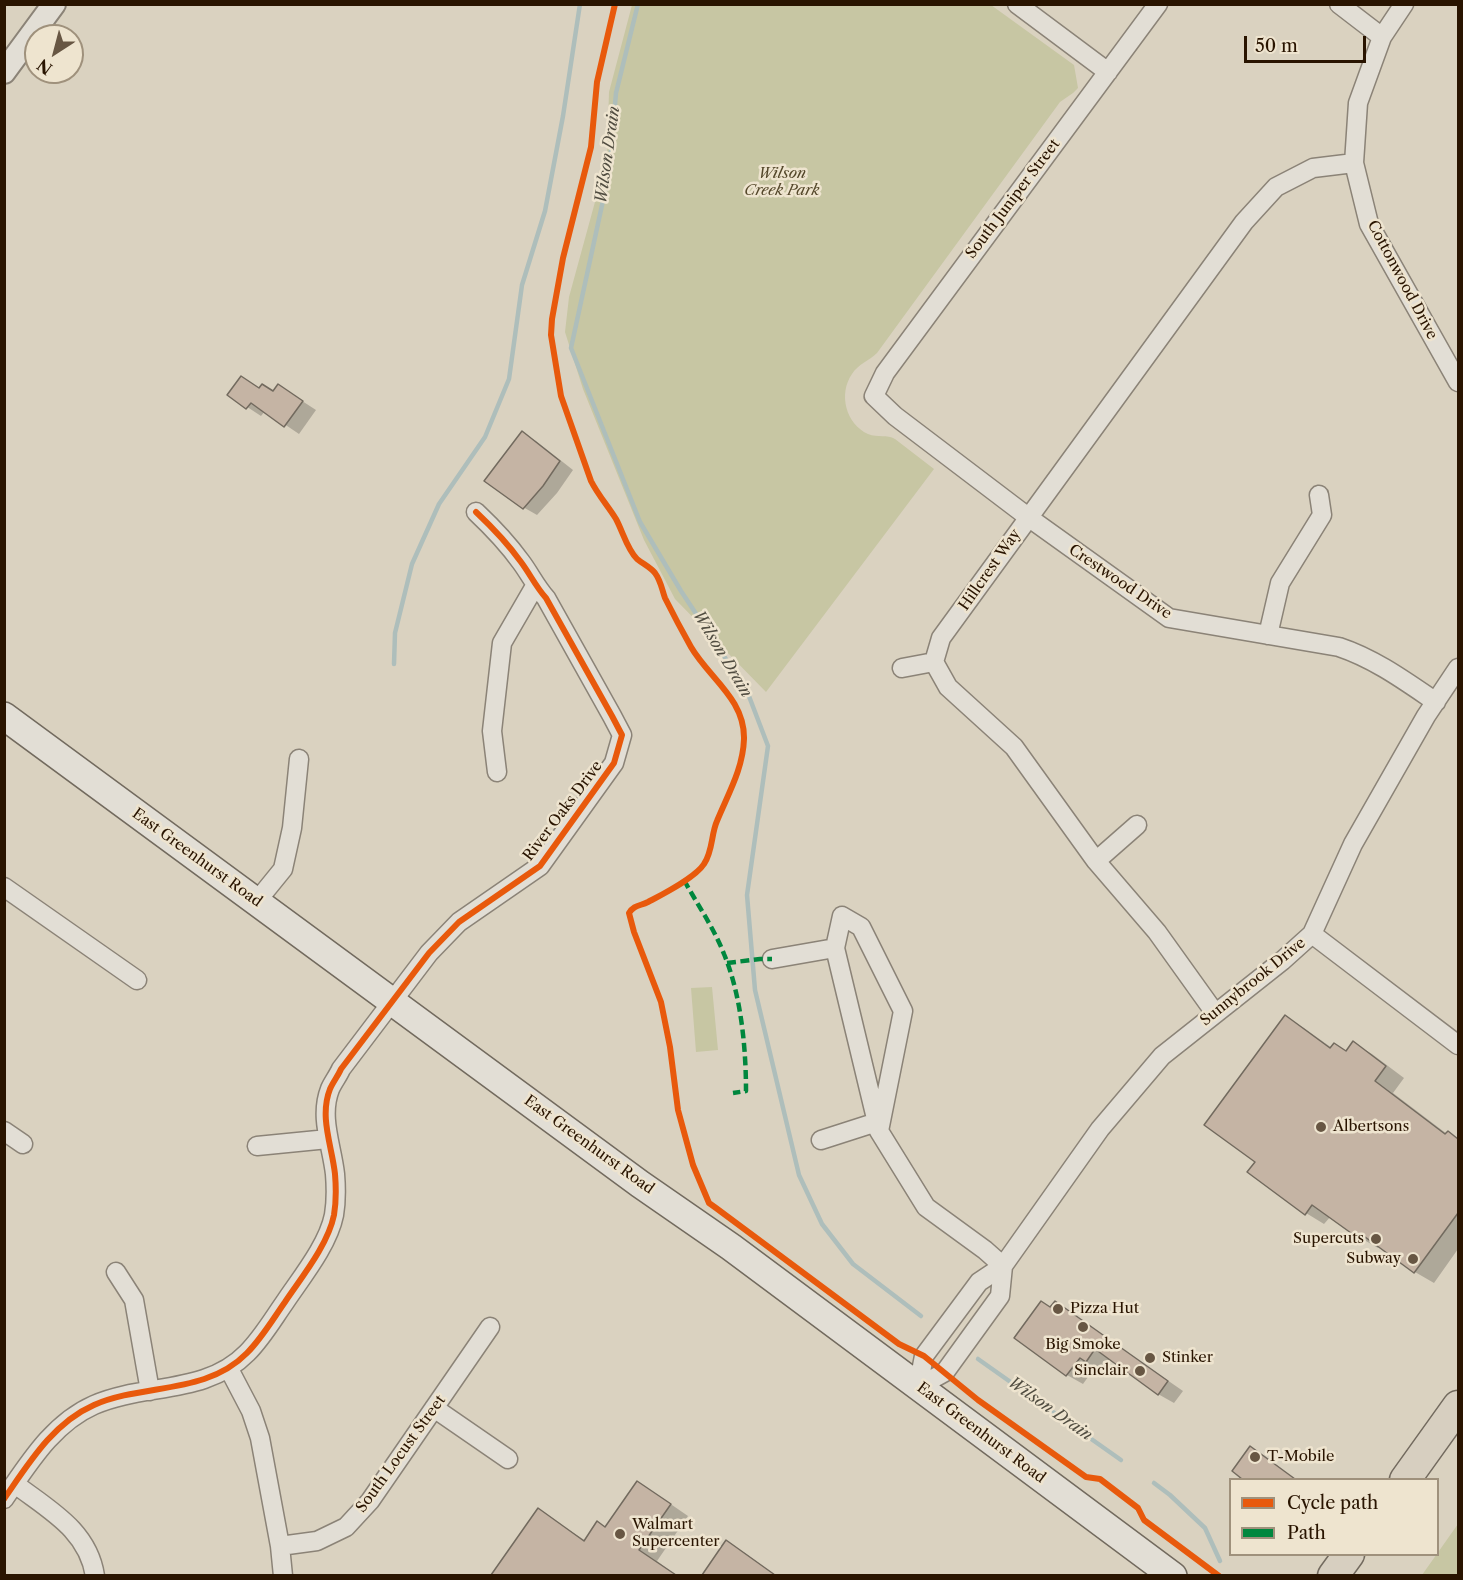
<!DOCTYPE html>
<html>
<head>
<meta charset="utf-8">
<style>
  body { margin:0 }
  #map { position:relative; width:1463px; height:1580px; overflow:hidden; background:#dad2c0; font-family:"Libre Caslon Text",serif }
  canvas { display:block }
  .frame { position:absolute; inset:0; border:6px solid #291400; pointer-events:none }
  .legend { position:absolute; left:1229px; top:1478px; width:210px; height:78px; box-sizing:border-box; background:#eee4cf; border:2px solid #9f917c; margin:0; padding:8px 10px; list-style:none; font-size:18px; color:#291400 }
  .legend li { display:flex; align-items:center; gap:12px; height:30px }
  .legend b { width:30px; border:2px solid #9f917c }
  .north { position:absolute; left:24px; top:24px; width:60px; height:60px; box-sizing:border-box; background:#eee4cf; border:2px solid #9f917c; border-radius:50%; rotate:216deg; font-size:16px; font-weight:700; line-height:24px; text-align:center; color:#291400 }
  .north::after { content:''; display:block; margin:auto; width:21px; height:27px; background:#675643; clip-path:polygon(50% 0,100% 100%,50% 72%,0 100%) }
  .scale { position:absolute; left:1244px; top:36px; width:122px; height:27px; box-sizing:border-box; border:3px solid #291400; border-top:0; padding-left:8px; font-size:18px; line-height:21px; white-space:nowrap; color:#291400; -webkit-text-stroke:4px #eee4cf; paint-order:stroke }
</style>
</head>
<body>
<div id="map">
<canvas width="1463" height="1580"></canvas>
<div class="frame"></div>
<ul class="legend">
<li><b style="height:8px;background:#e8590c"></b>Cycle path</li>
<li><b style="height:8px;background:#00873e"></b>Path</li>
</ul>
<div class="north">N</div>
<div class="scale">50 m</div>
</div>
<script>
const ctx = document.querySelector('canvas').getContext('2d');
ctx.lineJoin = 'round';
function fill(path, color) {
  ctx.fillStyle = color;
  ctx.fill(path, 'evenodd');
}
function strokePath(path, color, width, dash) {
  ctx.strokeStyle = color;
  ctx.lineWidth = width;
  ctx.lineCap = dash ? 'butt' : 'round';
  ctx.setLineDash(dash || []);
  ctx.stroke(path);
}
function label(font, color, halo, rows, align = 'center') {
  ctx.font = font + ' "Libre Caslon Text",serif';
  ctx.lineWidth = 5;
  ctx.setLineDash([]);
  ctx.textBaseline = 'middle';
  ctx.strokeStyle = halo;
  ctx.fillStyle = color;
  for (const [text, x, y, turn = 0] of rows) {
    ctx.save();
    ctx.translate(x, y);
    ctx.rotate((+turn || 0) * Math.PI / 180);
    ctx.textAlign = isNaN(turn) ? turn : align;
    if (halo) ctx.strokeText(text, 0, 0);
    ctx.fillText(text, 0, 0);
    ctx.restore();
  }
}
fill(new Path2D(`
  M632,5H991L1074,65L1078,88L1073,93L1060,102L877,353C869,361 858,364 852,374C838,394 846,424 868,434C878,438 887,434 895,439L934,469L766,692L675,599L644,540L583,389L565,332L569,297L607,158L609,92Z
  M712,987L718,1050L696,1052L691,988Z
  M1458,1524V1575H1422Z`), '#c7c6a3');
fill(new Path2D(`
  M242,378L260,389L274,392L279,386L316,410L299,434L265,411L261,416L229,395Z
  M522,433L536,441L573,470L557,493L537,515L523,507Z
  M1286,1017L1304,1028L1332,1048L1347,1052L1353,1043L1372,1054L1404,1078L1393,1093L1447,1134L1458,1139V1249L1434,1283L1415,1272L1379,1246L1378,1248L1359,1237L1331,1216L1324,1224L1306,1213L1257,1162Z
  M1056,1303L1183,1391L1174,1403L1158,1394L1110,1358L1102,1370L1096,1366L1083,1384L1067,1375L1016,1338Z
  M1251,1448L1265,1456L1296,1480H1238Z
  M656,1494L688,1516L657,1561L677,1576H493L538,1510L586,1541Z
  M726,1542L745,1553L776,1576H704Z`), '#0003');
strokePath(new Path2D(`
  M638,4L616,93L609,173L571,348L640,522L681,591L747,691L768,746L747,895L755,990L799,1175L822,1224L853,1264L921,1316
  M394,664L395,633L412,564L439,504L485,437L509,379L522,285L545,211L563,116L580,4
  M978,1359L1121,1460
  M1154,1483L1170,1495L1205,1528L1220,1561`), '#aebebb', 4.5);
const building = new Path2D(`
  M241,376L259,388L262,384L273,391L278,384L303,401L284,427L251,403L246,409L227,395Z
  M522,431L560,461L543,486L523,509L484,481Z
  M1285,1015L1330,1048L1334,1043L1346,1051L1353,1041L1386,1066L1375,1081L1445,1134L1448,1131L1458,1139V1213L1414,1273L1361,1234L1358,1238L1312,1205L1305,1215L1247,1172L1255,1162L1204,1125Z
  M1041,1301L1050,1307L1055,1301L1168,1381L1158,1395L1095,1349L1086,1362L1080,1358L1066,1376L1014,1338Z
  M1250,1446L1295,1479H1242L1232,1471Z
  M637,1481L671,1504L639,1550L676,1575H491L538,1508L584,1541L597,1521L605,1527Z
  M726,1540L775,1575H702Z`);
fill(building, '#c5b4a4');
strokePath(building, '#726a5e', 1.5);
const minor = new Path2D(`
  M1017,4L1108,72
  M1158,4L885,373L874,396L895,416L1028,517L1169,618L1339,647C1375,659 1405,681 1436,702
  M1339,4L1382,37
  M1404,4L1382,37L1358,103L1354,163L1369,224L1458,382
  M1268,635L1280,583L1322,515L1319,495
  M902,668L934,662
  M497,772L492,731L502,643L535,586
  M1096,861L1137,825
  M4,887L137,980
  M257,901L283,869L292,828L299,759
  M1312,934L1458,1045
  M772,959L835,948
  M1215,1013L1157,932L1096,861L1014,747L948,687L934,662L941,638L1244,222L1276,187L1313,168L1354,163
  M4,1131L23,1144
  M879,1131L903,1011L861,927L842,916L835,948L879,1131L926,1207L985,1250L1003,1266
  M821,1140L877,1122
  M257,1146L328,1139
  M116,1272L134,1300L150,1391
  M229,1369L251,1411L260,1438L280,1546L283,1576
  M918,1387L924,1356L979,1282L1003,1266L1100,1129L1162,1056L1282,961L1312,934L1353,844L1426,716L1458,668
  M918,1387L945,1372L1000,1296L1003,1266
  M434,1408L508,1459
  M15,1484C49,1510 88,1530 95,1576
  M4,1499C29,1463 53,1423 94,1405C144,1383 206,1395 247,1353C262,1338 273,1319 285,1302C301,1278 328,1245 334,1215C336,1203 336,1186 335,1174C332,1146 319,1117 330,1089C333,1082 338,1076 341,1069L429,953L459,922L540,866L614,763L622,735L612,716L546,598C536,587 530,574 521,562C508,544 493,528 476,512
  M280,1546L317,1541L346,1527L370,1501L490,1327`);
const tertiary = new Path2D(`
  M4,72L54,4`);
const secondary = new Path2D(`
  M4,716L640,1184L731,1247L1173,1576`);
const primary = new Path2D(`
  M1405,1480L1458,1406
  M1333,1576L1349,1554`);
strokePath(minor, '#8b8377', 21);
strokePath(tertiary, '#8b8377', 26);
strokePath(secondary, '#726a5e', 30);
strokePath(primary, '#726a5e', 33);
strokePath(minor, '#e2ded5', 18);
strokePath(tertiary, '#e2ded5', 22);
strokePath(secondary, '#e2ded5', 27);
strokePath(primary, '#d7cfc0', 30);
strokePath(new Path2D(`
  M684,880C697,904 714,928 724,954C741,995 746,1047 746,1091L733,1093
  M727,963L760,959H772`), '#00873e', 4.5, [9, 4.5]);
strokePath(new Path2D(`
  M615,4L597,82L591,147L563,258L552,319L551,335L561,396L591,481C598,495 608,506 616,519C623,532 627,549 637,559C643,564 650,567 655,573C661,581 662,590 665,598C673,614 682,631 691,647C709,678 745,699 744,739C743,769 728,794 717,821C711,834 713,851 704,864C695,878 663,894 648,902C640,906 634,905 629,913L634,932L661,1002L670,1047L678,1110L693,1165L709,1203L716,1208L899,1344L924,1356L978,1400L1086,1477L1100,1479L1138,1508L1144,1520L1219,1576
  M4,1499C29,1463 53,1423 94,1405C144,1383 206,1395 247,1353C262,1338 273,1319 285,1302C301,1278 328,1245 334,1215C336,1203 336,1186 335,1174C332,1146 319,1117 330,1089C333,1082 338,1076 341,1069L429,953L459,922L540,866L614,763L622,735L612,716L546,598C536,587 530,574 521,562C508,544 493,528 476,512`), '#e8590c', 6);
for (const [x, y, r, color] of [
  [1321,1127,6,"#675643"],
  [1376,1239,6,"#675643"],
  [1413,1259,6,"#675643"],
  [1058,1309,6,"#675643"],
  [1083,1327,6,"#675643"],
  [1150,1358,6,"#675643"],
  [1140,1371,6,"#675643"],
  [1255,1457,6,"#675643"],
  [620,1534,6,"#675643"]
]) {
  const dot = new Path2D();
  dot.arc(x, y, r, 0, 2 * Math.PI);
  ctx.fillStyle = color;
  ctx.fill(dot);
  strokePath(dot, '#eee4cf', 2);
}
label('italic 15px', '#54472a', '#eee4cf', [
  ["Wilson",782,174],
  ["Creek Park",782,191]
]);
label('15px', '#291400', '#eee4cf', [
  ["South Juniper Street",1013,199,-53],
  ["Cottonwood Drive",1402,280,62],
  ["Hillcrest Way",990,570,-55],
  ["Crestwood Drive",1120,582,34],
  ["River Oaks Drive",563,811,-53],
  ["East Greenhurst Road",197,858,36],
  ["Sunnybrook Drive",1253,982,-39],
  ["East Greenhurst Road",589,1145,36],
  ["East Greenhurst Road",981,1433,37],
  ["South Locust Street",401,1454,-54]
]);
label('15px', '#291400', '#eee4cf', [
  ["Albertsons",1333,1127],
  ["Supercuts",1364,1239,"right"],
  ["Subway",1401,1259,"right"],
  ["Pizza Hut",1070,1309],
  ["Big Smoke",1083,1345,"center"],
  ["Stinker",1162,1358],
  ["Sinclair",1128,1371,"right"],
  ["T-Mobile",1267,1457],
  ["Walmart",632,1525],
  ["Supercenter",632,1542]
], 'left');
label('italic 16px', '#514d41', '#eee4cf', [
  ["Wilson Drain",608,155,-82],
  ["Wilson Drain",722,654,59],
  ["Wilson Drain",1050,1409,35]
]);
</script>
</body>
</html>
